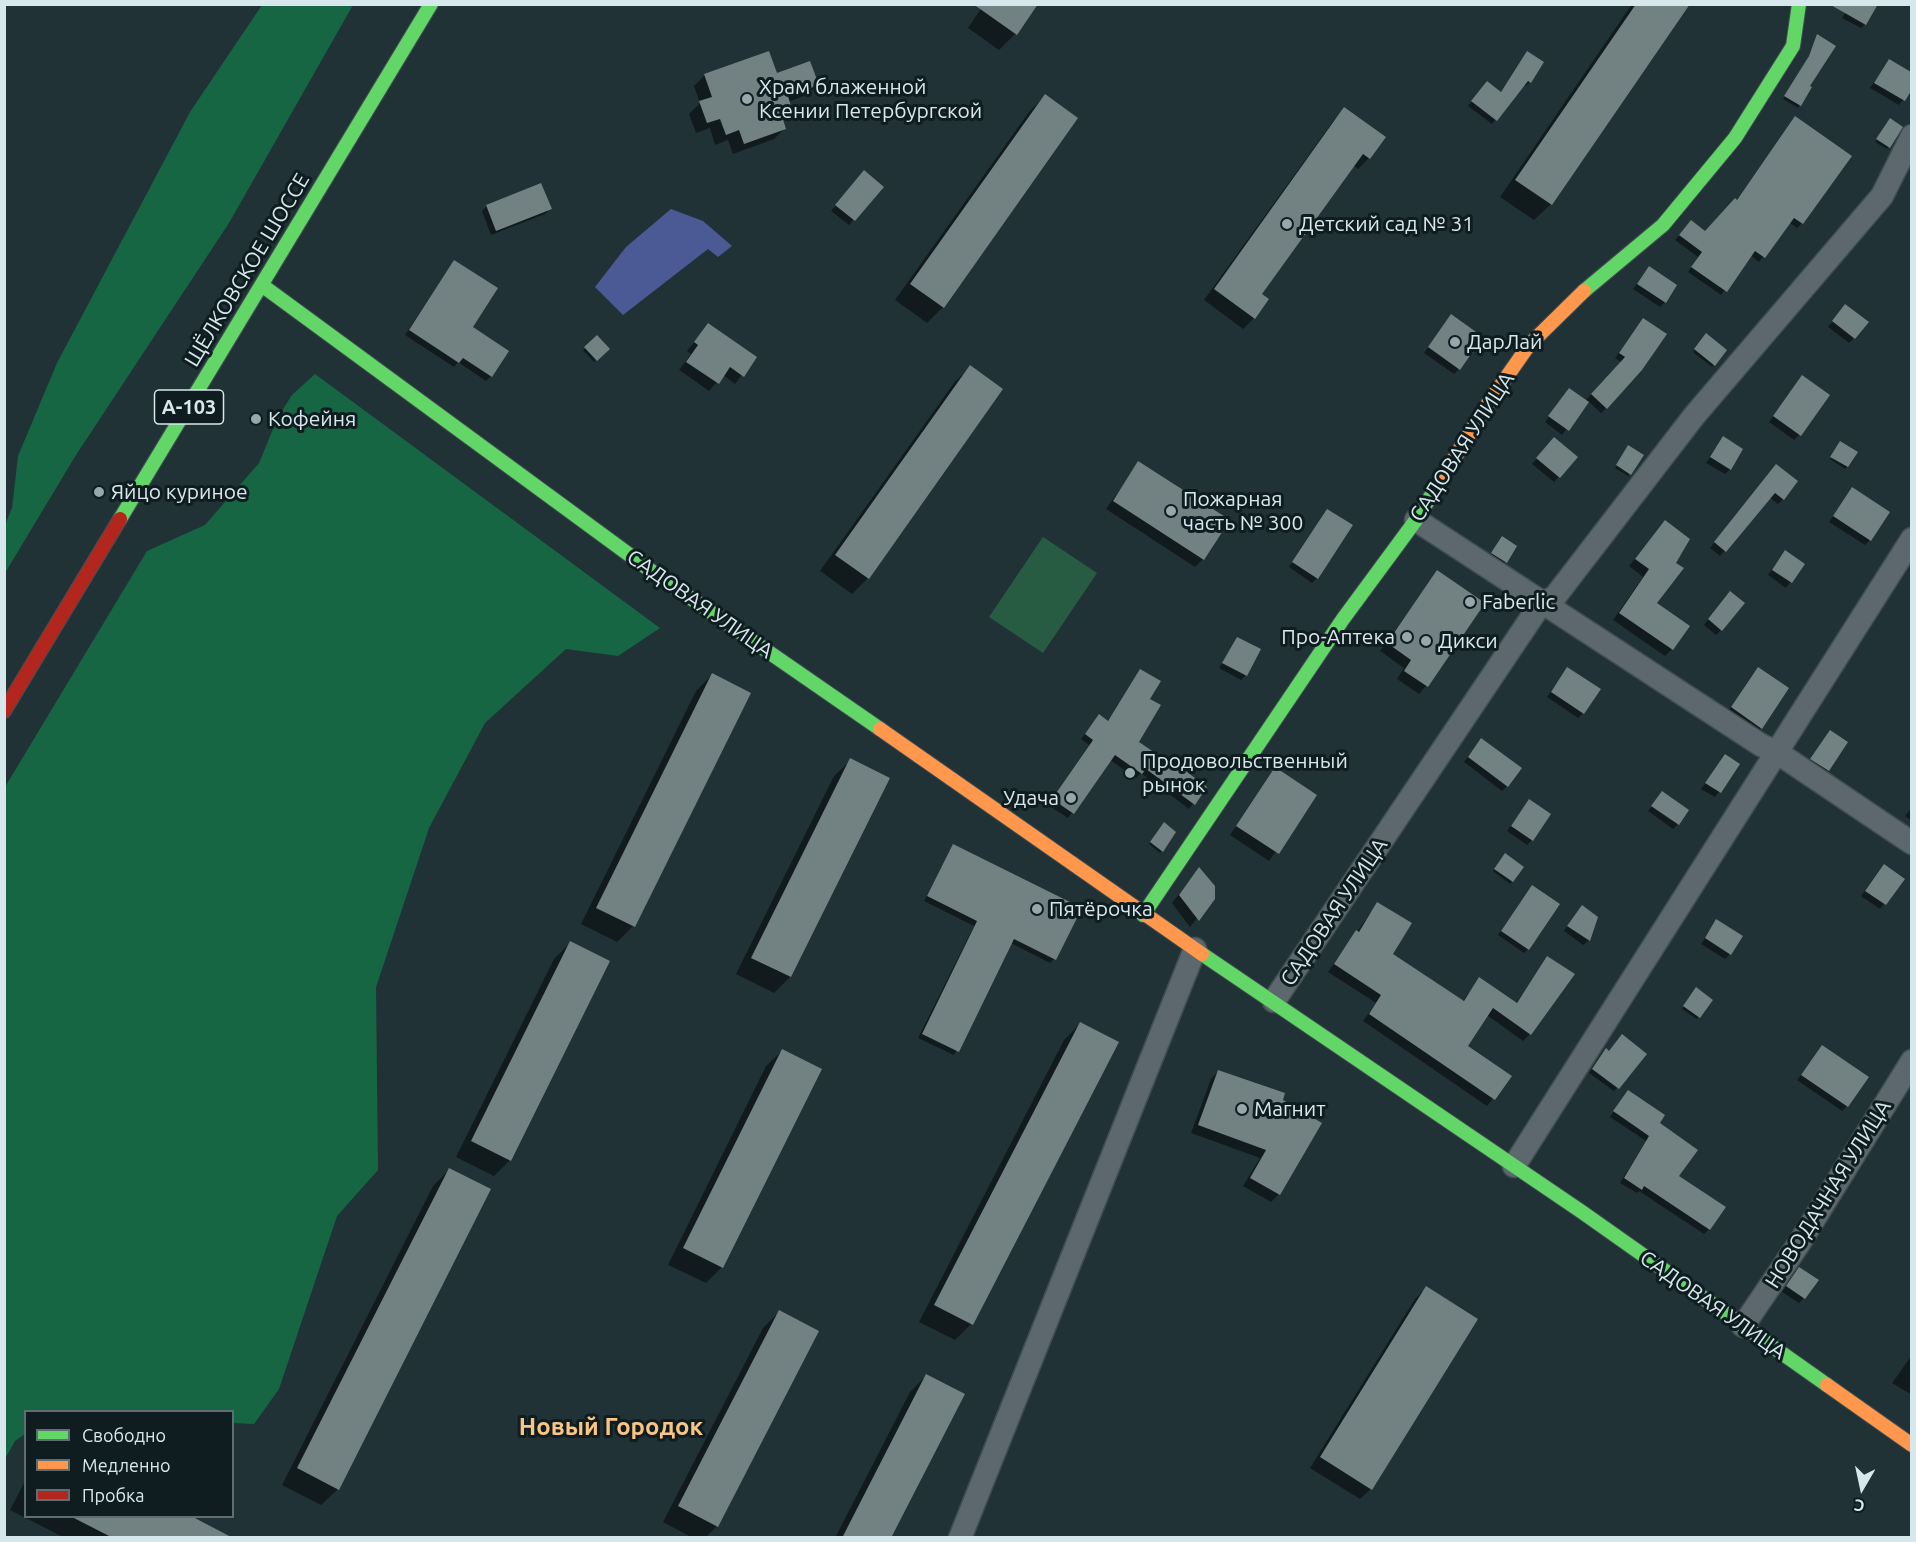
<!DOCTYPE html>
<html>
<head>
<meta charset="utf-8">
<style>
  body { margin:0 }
  #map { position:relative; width:1916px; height:1542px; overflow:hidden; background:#213236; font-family:Ubuntu,sans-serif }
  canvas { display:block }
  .frame { position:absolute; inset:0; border:6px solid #d7e8ed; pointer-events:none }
  .legend { position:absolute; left:24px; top:1410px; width:210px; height:108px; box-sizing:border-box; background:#0f1d20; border:2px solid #5f6e72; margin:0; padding:8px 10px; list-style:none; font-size:18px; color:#d7e8ed }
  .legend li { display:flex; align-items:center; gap:12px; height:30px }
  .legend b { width:30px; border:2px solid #5f6e72 }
  .north { position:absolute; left:1832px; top:1458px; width:60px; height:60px; -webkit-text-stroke:4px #0f1d20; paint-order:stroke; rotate:189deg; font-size:16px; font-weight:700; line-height:24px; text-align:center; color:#d7e8ed }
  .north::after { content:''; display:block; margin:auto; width:21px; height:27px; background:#d7e8ed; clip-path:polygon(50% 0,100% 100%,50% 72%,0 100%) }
</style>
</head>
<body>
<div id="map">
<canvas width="1916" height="1542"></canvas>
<div class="frame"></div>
<ul class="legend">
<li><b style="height:8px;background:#63d668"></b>Свободно</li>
<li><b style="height:8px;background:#ff974d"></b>Медленно</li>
<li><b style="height:8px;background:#b3261e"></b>Пробка</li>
</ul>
<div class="north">С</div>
</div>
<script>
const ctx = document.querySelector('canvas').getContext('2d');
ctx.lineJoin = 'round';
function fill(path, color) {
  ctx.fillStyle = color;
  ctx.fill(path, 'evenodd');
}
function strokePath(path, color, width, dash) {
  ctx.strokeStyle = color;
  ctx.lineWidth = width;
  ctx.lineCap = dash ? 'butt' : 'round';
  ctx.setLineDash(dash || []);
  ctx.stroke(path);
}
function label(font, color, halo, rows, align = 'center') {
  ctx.font = font + ' Ubuntu,sans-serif';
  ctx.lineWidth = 6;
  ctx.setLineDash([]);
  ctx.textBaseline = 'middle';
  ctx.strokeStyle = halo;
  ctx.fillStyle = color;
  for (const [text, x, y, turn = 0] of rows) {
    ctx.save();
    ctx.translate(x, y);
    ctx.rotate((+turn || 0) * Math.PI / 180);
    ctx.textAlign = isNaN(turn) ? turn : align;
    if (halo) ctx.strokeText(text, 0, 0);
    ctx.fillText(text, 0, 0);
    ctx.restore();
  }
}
fill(new Path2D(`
  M1043,537L1097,573L1043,653L989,617Z`), '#275c42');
fill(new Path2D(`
  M262,5H353L229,223L76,455L5,573V525L12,508L18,456L57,363L190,112Z
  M315,374L660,628L618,656L566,649L485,723L429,828L376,987L378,1170L337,1216L279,1389L254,1424L233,1423L232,1412H26L25,1434L15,1441L5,1459V787L147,551L205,525L259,463L278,417L292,395Z`), '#166643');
fill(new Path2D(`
  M671,209L703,221L732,246L718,257L708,249L623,315L595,287L626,247Z`), '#4b5a95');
fill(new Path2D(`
  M984,4H1036L1015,34L999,50L968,28Z
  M1632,4H1688L1551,204L1534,220L1500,197Z
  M1849,6L1865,24L1861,28L1842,18Z
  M1817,36L1808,86L1810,88L1798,108L1783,99L1807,60Z
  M1524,57L1530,82L1526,86L1523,84L1492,124L1468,106L1483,87L1500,93Z
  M1889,60L1912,74V88L1899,105L1870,88Z
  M705,75L817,85L806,95L788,102L791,112L782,122L784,129L774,139L733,154L728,140L715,145L710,128L696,133L689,114L700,103L694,86Z
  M1045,96L943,307L927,323L895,300L1029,112Z
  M1345,109L1369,158L1358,169L1353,165L1260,294L1254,318L1243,329L1204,300L1334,120Z
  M1795,118L1850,156L1802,223L1797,228L1789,222L1759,262L1750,255L1721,295L1688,272L1698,257L1675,240L1687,227L1705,233L1736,201Z
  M1888,122L1901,127L1887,149L1875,142Z
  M860,177L882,187L849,225L831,211Z
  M487,206L550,209L545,214L491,235L482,211Z
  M450,267L491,376L486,381L458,362L454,367L405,335Z
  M1649,268L1665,302L1660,307L1633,289Z
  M1841,311L1854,338L1849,343L1828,327Z
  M1451,316L1459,369L1454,374L1424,353Z
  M708,325L755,357L735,384L723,375L709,391L679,370L691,354L687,351Z
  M1639,325L1606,408L1601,413L1588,401L1562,435L1545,422L1569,390L1585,401L1621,362L1615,358Z
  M597,337L608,349L594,362L583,350Z
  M1704,337L1725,350L1712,367L1693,352Z
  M970,367L868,578L852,594L820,571L954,383Z
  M1802,377L1799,435L1794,440L1769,422Z
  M1723,438L1730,469L1725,474L1706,463Z
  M1549,444L1576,457L1554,482L1532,464Z
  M1839,444L1847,467L1845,469L1830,459Z
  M1627,449L1630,474L1628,476L1615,468Z
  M1139,463L1203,559L1195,567L1106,509Z
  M1771,471L1783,499L1778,504L1769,497L1720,556L1710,548Z
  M1852,489L1870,540L1865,545L1829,522Z
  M1323,516L1317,578L1312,583L1289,567Z
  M1665,522L1655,603L1672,649L1665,656L1613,620L1643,577L1629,566Z
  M1500,540L1505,562L1503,564L1490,555Z
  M1785,552L1803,564L1786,588L1768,575Z
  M1437,572L1426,686L1419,694L1397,679L1404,668L1380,651Z
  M1725,598L1721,630L1716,635L1704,625Z
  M1237,639L1246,675L1241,680L1219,668Z
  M1567,669L1583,713L1578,718L1547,697Z
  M1140,671L1148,699L1137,742L1205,787L1189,809L1141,773L1136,778L1110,760L1068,818L1048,805L1089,745L1081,739L1099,716L1107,722Z
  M1753,674L1761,728L1756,733L1727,713Z
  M712,675L633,926L617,942L581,924L696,691Z
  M1830,732L1827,770L1822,775L1807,764Z
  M1477,745L1507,786L1502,791L1464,762Z
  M1725,756L1738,765L1715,797L1701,789Z
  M851,760L888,778L790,977L774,993L736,974L834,776Z
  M1275,769L1315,796L1269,861L1230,835Z
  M1662,793L1678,824L1673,829L1648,811Z
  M1529,801L1532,840L1527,845L1507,831Z
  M1912,807V821L1905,816Z
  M1163,826L1162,851L1160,853L1149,844Z
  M954,846L1054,959L1050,963L1011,943L954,1055L918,1038L974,926L924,901Z
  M1503,857L1522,867L1510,884L1493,871Z
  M1199,869L1213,898L1190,927L1172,903Z
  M1879,871L1903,879L1880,909L1861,896Z
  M1528,891V949L1524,953L1498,935Z
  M1377,904L1391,954L1462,1002L1479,979L1516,1003L1548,958L1530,1034L1523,1041L1487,1015L1466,1046L1510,1076L1487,1106L1363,1021L1376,1003L1328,972Z
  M1577,912L1597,917L1588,941L1583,945L1564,931Z
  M1717,921L1730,954L1725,959L1701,944Z
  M570,943L510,1160L494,1176L456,1157L554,959Z
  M1695,991L1711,1000L1697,1019L1682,1009Z
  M1080,1024L1117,1043L971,1324L955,1340L919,1322L1064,1040Z
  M1822,1047L1847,1106L1842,1111L1797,1080Z
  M783,1050L722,1267L706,1283L668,1265L766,1066Z
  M1602,1054L1617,1088L1614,1091L1589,1073Z
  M1219,1071L1281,1101L1279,1194L1271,1202L1243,1186L1260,1158L1191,1133L1211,1079Z
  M1624,1096L1658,1124L1677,1176L1709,1229L1704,1234L1639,1191L1637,1193L1620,1183L1646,1141L1610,1117Z
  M449,1170L338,1489L321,1505L282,1485L433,1186Z
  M1795,1274L1804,1298L1799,1303L1782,1292Z
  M1426,1288L1371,1489L1360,1499L1310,1468L1415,1299Z
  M779,1312L717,1526L705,1538H693L663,1522L763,1328Z
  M1912,1355V1395L1892,1383Z
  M926,1376L889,1538H835L910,1392Z
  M26,1479V1516H187L230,1538H65L10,1510Z`), '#0007');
fill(new Path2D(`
  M973,4H1038L1017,35Z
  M1636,4H1690L1552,205L1515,180Z
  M1829,4H1878L1866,25Z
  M1817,34L1836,46L1810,86L1812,87L1801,106L1784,96L1809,56Z
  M769,51L777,73L810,61L819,85L788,96L793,113L782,116L786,129L744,144L739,130L726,135L720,119L707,123L699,101L712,97L704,74Z
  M1527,51L1544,62L1531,83L1528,81L1497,121L1471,101L1487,81L1501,92Z
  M1889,59L1911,72V91L1905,101L1874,83Z
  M1045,94L1078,118L944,308L910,284Z
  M1344,107L1386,137L1370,159L1363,154L1262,294L1269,299L1255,319L1214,289Z
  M1795,116L1852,156L1803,224L1794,218L1765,258L1755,251L1727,292L1691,267L1702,252L1679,235L1691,220L1705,231L1735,198L1737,200Z
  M1890,118L1903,127L1890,148L1876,139Z
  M864,170L884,187L855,221L835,205Z
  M541,183L552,209L496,231L486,205Z
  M454,260L498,288L473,327L509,351L492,377L463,358L459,363L409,330Z
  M1649,266L1677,285L1666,303L1637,284Z
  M1845,304L1869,322L1855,339L1832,321Z
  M1451,314L1483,337L1460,370L1428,347Z
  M1643,318L1667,334L1642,370L1607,409L1591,394L1625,357L1619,353Z
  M708,323L757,357L744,377L730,367L719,384L686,362L698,345L694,342Z
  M1706,333L1727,350L1715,366L1694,349Z
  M597,335L610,349L597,361L584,347Z
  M970,365L1003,389L869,579L835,555Z
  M1802,375L1830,395L1801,436L1773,416Z
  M1569,388L1589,402L1569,431L1548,416Z
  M1723,436L1743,449L1731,470L1710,457Z
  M1554,437L1578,457L1560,478L1536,458Z
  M1840,441L1858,452L1848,467L1830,457Z
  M1628,445L1644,455L1631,475L1616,465Z
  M1138,461L1230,520L1204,560L1113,501Z
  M1776,464L1798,481L1784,500L1775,493L1726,552L1714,542Z
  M1852,487L1890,512L1871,541L1833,516Z
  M1327,509L1353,525L1318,579L1292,562Z
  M1665,520L1690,539L1676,563L1684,568L1657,603L1690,626L1673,650L1619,613L1649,569L1635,559Z
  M1502,536L1517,546L1507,563L1491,553Z
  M1785,550L1805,564L1792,583L1772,570Z
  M1437,570L1485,603L1428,687L1404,671L1411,660L1387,643Z
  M1730,591L1745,603L1722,631L1708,619Z
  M1237,637L1261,649L1247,676L1222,663Z
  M1567,667L1601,689L1584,714L1551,692Z
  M1758,667L1789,688L1762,729L1731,707Z
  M1140,669L1161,681L1150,699L1161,705L1139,742L1177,768L1179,766L1207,787L1195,805L1146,769L1142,774L1115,755L1074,814L1052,799L1093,740L1085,734L1099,714L1108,721Z
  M712,673L751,693L635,927L596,908Z
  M1830,730L1848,742L1829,771L1810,759Z
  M1481,738L1522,768L1508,787L1468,757Z
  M1725,754L1740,764L1721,793L1705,783Z
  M850,758L890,778L791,977L751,958Z
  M1275,767L1317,795L1279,854L1236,826Z
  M1662,791L1689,810L1679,825L1651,806Z
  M1529,799L1551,814L1533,841L1511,826Z
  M1164,822L1176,832L1163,852L1150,842Z
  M953,844L1082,908L1056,960L1014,939L959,1052L922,1034L977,921L927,896Z
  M1505,853L1524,867L1513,882L1494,869Z
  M1884,864L1905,879L1886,905L1865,891Z
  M1199,867L1215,886V899L1199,921L1179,895Z
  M1532,885L1560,904L1529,950L1501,931Z
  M1377,902L1412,923L1393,954L1464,1001L1479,977L1517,1003L1547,956L1575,974L1531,1035L1493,1008L1468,1046L1512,1076L1495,1100L1369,1014L1381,995L1334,964L1356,930L1359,932Z
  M1582,905L1598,917L1590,941L1567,926Z
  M1716,919L1743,936L1731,955L1705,938Z
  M570,941L610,961L511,1161L471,1141Z
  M1696,987L1713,1000L1700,1018L1683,1006Z
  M1080,1022L1119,1042L973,1325L934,1305Z
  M1622,1034L1647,1054L1619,1089L1592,1069L1606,1048L1609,1051Z
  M1822,1045L1869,1077L1848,1107L1801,1075Z
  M782,1049L822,1069L723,1268L683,1248Z
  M1218,1070L1285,1093L1283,1100L1322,1123L1280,1195L1250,1178L1266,1150L1198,1125Z
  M1628,1090L1665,1115L1660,1123L1698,1150L1679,1176L1726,1207L1710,1230L1644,1186L1642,1190L1624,1178L1649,1136L1613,1111Z
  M449,1168L491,1189L339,1490L297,1468Z
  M1799,1267L1819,1280L1805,1299L1786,1286Z
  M1426,1286L1478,1319L1372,1490L1320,1457Z
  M779,1310L819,1331L718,1527L678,1506Z
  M926,1374L965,1394L891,1538H842Z
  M70,1516H191L233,1538H113Z`), '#728181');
const street = new Path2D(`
  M1416,520L1761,745L1778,753L1912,843
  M1274,1001L1542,602L1554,598L1694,416L1882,196L1912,136
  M1514,1166L1912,539
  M1743,1326L1800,1242L1912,1061
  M960,1538L1195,949`);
const fast = new Path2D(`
  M263,286L650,570L880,729
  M1584,291L1663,225L1735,138L1793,46L1799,4
  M120,519L431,4
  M1143,915L1343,619L1416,520L1439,483
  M1202,954L1582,1212L1827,1385`);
const slow = new Path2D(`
  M1439,483L1489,402L1529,345L1584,291
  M880,729L1202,954
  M1827,1385L1912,1445`);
const jam = new Path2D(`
  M4,711L120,519`);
strokePath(street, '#404e52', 25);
strokePath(fast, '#404e52', 16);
strokePath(slow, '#404e52', 16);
strokePath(jam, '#404e52', 16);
strokePath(street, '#5c686e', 22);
strokePath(fast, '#63d668', 14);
strokePath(slow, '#ff974d', 14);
strokePath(jam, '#b3261e', 14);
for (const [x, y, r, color] of [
  [747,99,6,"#97a8ad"],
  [1287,224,6,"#97a8ad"],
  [1455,342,6,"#97a8ad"],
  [256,419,6,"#97a8ad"],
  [99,492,6,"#97a8ad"],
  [1171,511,6,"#97a8ad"],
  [1470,602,6,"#97a8ad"],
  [1407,637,6,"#97a8ad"],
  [1426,641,6,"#97a8ad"],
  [1130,773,6,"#97a8ad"],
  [1071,798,6,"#97a8ad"],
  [1037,909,6,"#97a8ad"],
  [1242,1109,6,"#97a8ad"]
]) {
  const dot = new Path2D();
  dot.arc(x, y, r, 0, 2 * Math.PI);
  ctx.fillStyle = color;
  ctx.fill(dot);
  strokePath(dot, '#0f1d20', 2);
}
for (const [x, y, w] of [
  [189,407,69]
]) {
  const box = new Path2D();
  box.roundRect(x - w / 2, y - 17, w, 34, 4.5);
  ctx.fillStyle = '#0f1d20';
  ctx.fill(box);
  strokePath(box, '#d7e8ed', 1.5);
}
label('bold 20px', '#d7e8ed', null, [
  ["А-103",189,407]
]);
label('21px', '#d7e8ed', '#0f1d20', [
  ["Храм блаженной",759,87],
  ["Ксении Петербургской",759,111],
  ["Детский сад № 31",1299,224],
  ["ДарЛай",1467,342],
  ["Кофейня",268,419],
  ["Яйцо куриное",111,492],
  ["Пожарная",1183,499],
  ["часть № 300",1183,523],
  ["Faberlic",1482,602],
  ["Про-Аптека",1395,637,"right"],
  ["Дикси",1438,641],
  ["Продовольственный",1142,761],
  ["рынок",1142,785],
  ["Удача",1059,798,"right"],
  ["Пятёрочка",1049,909],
  ["Магнит",1254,1109]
], 'left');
label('21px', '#d7e8ed', '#0f1d20', [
  ["ЩЁЛКОВСКОЕ ШОССЕ",247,270,-59],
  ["САДОВАЯ УЛИЦА",1462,447,-57],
  ["САДОВАЯ УЛИЦА",700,604,35],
  ["САДОВАЯ УЛИЦА",1334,912,-56],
  ["НОВОДАЧНАЯ УЛИЦА",1828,1194,-58],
  ["САДОВАЯ УЛИЦА",1713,1305,35]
]);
label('bold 24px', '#f8c584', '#0f1d20', [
  ["Новый Городок",611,1427]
]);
</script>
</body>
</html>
